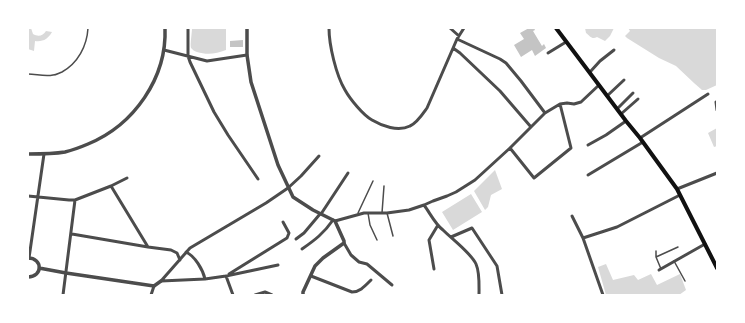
<!DOCTYPE html>
<html>
<head>
<meta charset="utf-8">
<style>
  body { margin:0 }
  #map { position:relative; width:745px; height:323px; overflow:hidden; background:#fff; font-family:Helvetica,sans-serif }
  canvas { display:block }
  .frame { position:absolute; inset:0; border:29px solid #fff; pointer-events:none }
</style>
</head>
<body>
<div id="map">
<canvas width="745" height="323"></canvas>
<div class="frame"></div>
</div>
<script>
const ctx = document.querySelector('canvas').getContext('2d');
ctx.lineJoin = 'round';
function fill(path, color) {
  ctx.fillStyle = color;
  ctx.fill(path, 'evenodd');
}
function strokePath(path, color, width, dash) {
  ctx.strokeStyle = color;
  ctx.lineWidth = width;
  ctx.lineCap = dash ? 'butt' : 'round';
  ctx.setLineDash(dash || []);
  ctx.stroke(path);
}
fill(new Path2D(`
  M28,28H31L33,34C38,37 43,36 46,31L52,32C48,39 43,42 35,41L34,51L28,49Z
  M192,28H226V50C216,54 207,55 197,52C194,51 193,50 191,48C190,44 192,33 192,28Z
  M585,28H614L610,36L605,41L597,37C592,40 590,36 586,33Z
  M628,28H717V85L706,90H702L694,83L676,66L659,58L627,38L625,36L630,31Z
  M717,128V146L714,147L708,133Z
  M495,170L502,189L491,195L488,207L485,210L474,191Z
  M471,194L482,212L453,230L442,212Z
  M606,264L613,280L634,275L638,280L651,274L657,285L680,274L686,290L679,295H606L598,267Z`), '#d9d9d9');
fill(new Path2D(`
  M529,28H534L535,30L533,31L542,46L544,44L546,48L535,56L532,50L521,57L514,45L524,39L520,33Z
  M243,40V47H230V41Z`), '#c4c4c4');
strokePath(new Path2D(`
  M28,74C36,74 45,77 53,75C56,75 59,73 62,72C78,63 87,46 88,28
  M358,213L373,181
  M368,213L370,225L377,240
  M382,213L384,186
  M387,213L393,236
  M656,251V257L678,247
  M656,257L661,269
  M674,261L685,281`), '#4c4c4c', 1.5);
strokePath(new Path2D(`
  M188,28V56L190,62L214,112L228,135L258,179
  M329,28C329,45 336,75 345,90C350,99 363,115 372,120C382,126 398,132 410,126C417,123 422,115 427,108L457,39L464,28
  M450,28L459,36
  M457,39L500,59L506,63L521,81L545,113
  M453,48L460,53L500,91L531,127
  M164,50L207,61L247,55
  M548,53L566,42
  M590,72L600,61L614,50
  M607,96L624,80
  M716,102L717,110
  M617,109L633,93
  M621,114L638,99
  M640,138L708,94
  M588,145L606,135L626,121
  M510,148L534,178L571,148L560,104
  M588,175L643,142
  M111,186L148,247
  M677,189L717,173
  M28,196L69,200H75L111,186L127,178
  M424,205L433,201L447,196L456,192L475,180L510,148L545,113L560,104L567,103L574,104L581,102L599,85
  M321,214L348,173
  M572,216L583,238L603,295
  M335,221L364,213H387L409,210L424,205C430,213 435,224 443,230C452,239 471,253 476,264C480,273 479,285 479,295
  M72,234L148,247L171,250L177,253L180,260
  M451,237L472,228L497,266L502,295
  M583,238L617,227L680,195
  M296,239L304,233L320,214
  M344,243L351,255L359,262L367,264L392,285
  M302,249C315,240 324,233 333,220
  M186,252C195,256 203,270 205,279
  M29,258L44,154
  M434,269L429,240L438,225
  M659,270L705,244
  M229,274L287,238L289,233L283,222
  M226,276L233,295
  M311,276L352,292C360,292 365,286 371,280
  M161,281L190,248L266,203L288,188L301,176L319,156
  M161,281L205,279L226,276L278,265
  M63,295L75,200
  M151,295L154,286
  M255,295L265,292L272,295`), '#4c4c4c', 3);
strokePath(new Path2D(`
  M247,28V55L251,82L278,165L293,197L313,210L335,221L344,241V243L323,258L315,266L303,292V295
  M28,154C40,154 53,154 65,152C73,150 81,147 88,144C134,125 167,78 165,28
  M28,258C43,258 43,277 28,277
  M39,268L66,273L154,286L161,281`), '#4c4c4c', 3.5);
strokePath(new Path2D(`
  M556,28L626,121L640,138L677,189L717,268`), '#111', 4);
</script>
</body>
</html>
